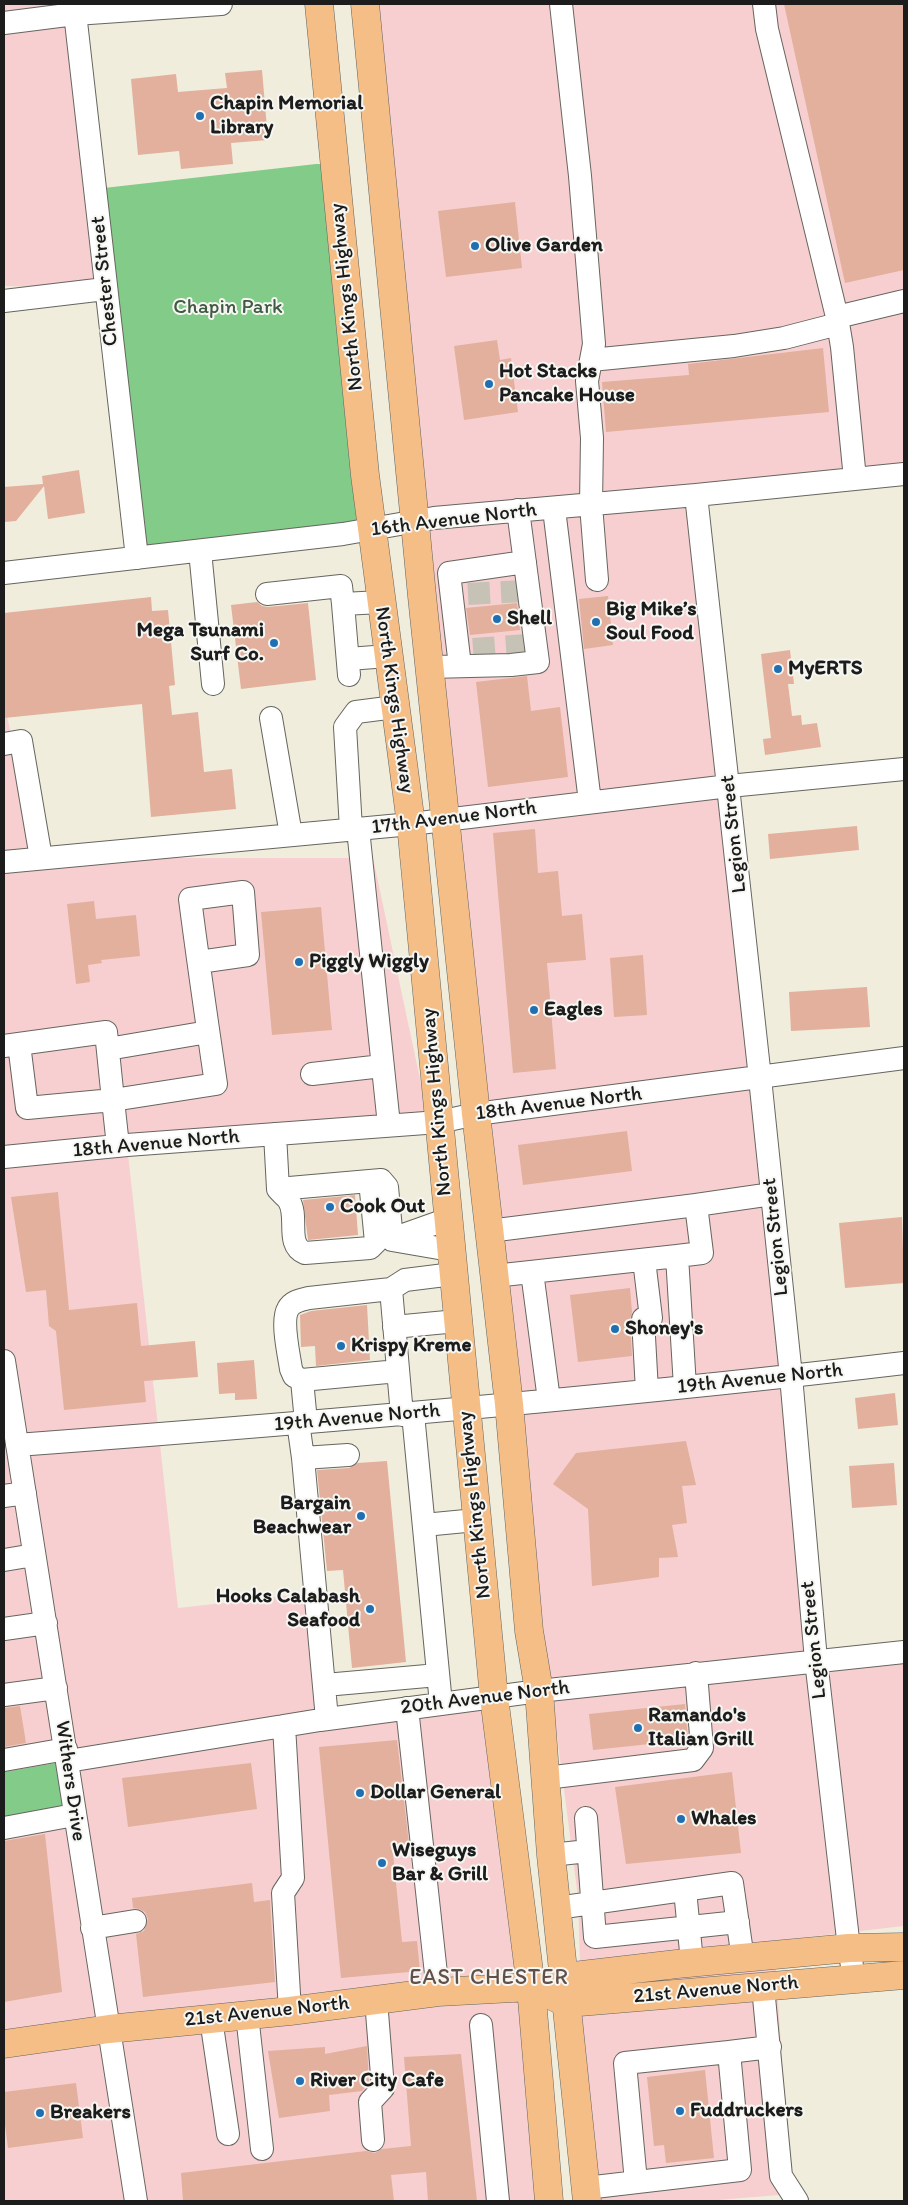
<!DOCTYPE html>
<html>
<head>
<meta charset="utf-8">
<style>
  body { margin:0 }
  #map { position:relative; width:908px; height:2205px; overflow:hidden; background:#f0eddc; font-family:Itim,sans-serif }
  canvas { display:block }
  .frame { position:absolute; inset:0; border:5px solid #1c1c1c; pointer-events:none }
</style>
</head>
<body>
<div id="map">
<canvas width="908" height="2205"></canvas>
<div class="frame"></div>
</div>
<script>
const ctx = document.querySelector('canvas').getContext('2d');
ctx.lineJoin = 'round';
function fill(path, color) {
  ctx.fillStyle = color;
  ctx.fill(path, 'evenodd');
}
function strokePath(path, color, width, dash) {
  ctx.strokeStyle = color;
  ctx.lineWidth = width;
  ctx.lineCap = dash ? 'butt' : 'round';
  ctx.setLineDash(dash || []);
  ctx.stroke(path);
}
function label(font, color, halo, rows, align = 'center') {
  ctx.font = font + ' Itim,sans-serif';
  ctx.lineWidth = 4;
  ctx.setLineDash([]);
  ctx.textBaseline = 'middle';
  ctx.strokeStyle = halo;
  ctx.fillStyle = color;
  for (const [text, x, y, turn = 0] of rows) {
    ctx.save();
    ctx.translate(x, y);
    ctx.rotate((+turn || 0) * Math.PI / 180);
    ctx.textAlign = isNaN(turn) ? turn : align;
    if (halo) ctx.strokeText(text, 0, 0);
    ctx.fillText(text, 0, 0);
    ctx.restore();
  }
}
fill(new Path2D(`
  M4,4H75L105,289L4,286Z
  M365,4H904V474L696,495L816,1660L904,1651V1926L774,1941L791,2194L706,2201H587L578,1897L476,1114Z
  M4,704L41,858H373L427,1112L127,1145L178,1608L305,1594L320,1720L494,1697L549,2201H4Z`), '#f7cfd0');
fill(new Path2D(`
  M316,164H334L372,529L137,558L95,189Z
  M68,1761L75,1808L4,1822V1772Z`), '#82cb88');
fill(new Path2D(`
  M784,4H904V270L845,283Z
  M262,70L268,140L231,143L233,164L181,169L179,151L138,155L131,79L176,74L178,92L227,88L225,73Z
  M515,202L522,268L446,277L438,211Z
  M497,340L500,360L511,358L518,412L464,420L454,346Z
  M823,348L829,412L606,432L602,382L689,375L688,364Z
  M79,470L85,513L48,519L44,486L16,521L4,522V487L43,484L42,476Z
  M608,596L613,645L584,649L579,599Z
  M151,597L152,611L168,610L175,685L169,686L172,715L198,712L204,772L232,769L236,809L151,817L142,704L4,718V613Z
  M257,602L262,606L268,607L308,603L316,680L241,689L231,605Z
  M517,603L520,630L470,635L466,608Z
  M790,650L794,684H788L792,716L801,715L802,725L817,723L821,747L765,755L763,739L771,738L761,654Z
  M527,676L531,711L560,707L568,777L488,787L476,682Z
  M857,826L859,850L770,859L768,834Z
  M535,829L538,873L558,871L562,916L582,914L586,960L547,963L556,1069L513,1073L493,833Z
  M94,901L96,919L136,915L140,956L101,960L102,963L88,965L90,982L76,984L67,904Z
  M321,907L332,1030L272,1035L261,912Z
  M643,955L647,1015L614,1017L610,958Z
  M867,987L870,1027L791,1031L789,992Z
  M627,1131L632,1171L523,1185L518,1145Z
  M58,1192L69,1310L137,1303L141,1346L195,1341L198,1377L144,1381L146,1402L64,1410L56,1331L49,1326L46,1290L26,1292L11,1197Z
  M355,1195L358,1235L308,1240L303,1200Z
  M902,1217L904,1283L845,1288L839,1223Z
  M630,1288L632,1312L630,1320L632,1356L578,1362L570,1295Z
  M367,1305L370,1360L316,1366L315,1346L301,1347L300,1315L311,1311Z
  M254,1360L257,1399L235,1400V1393L219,1394L217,1363Z
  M895,1393L898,1425L858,1429L855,1398Z
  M686,1441L696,1485L682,1486L687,1523L672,1525L678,1557L659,1558V1577L592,1586L588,1509L553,1484L576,1453Z
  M387,1461L406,1662L352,1668L343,1570L327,1571L317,1470L349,1468L358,1463Z
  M894,1463L897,1505L852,1508L849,1466Z
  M685,1704L688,1740L593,1750L589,1714Z
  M20,1706L26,1743L4,1747V1708Z
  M397,1740L409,1844H392L402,1942L417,1941L420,1971L341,1978L319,1747Z
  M251,1763L257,1809L128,1827L122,1778Z
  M732,1772L741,1853L626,1864L615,1787Z
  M45,1834L62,1992L4,2002V1841Z
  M252,1883L254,1902L270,1900L275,1982L143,1997L136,1934L144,1931L148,1919L145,1912L139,1909L133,1908L132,1898Z
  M367,2046L369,2083L362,2091L329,2095L330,2111L279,2118L268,2051L325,2047V2054Z
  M461,2054L477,2201H428L426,2172L391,2175L394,2201H183L181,2173L366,2151L375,2153L382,2149L411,2146L404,2057Z
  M705,2070L714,2158L666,2163L664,2145L654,2146L647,2077Z
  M76,2083L83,2138L8,2148L4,2117V2092Z`), '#e2b09c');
strokePath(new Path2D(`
  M468,594L523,591
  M473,649L527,645`), '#c6c3b6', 22, [22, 11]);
const minor = new Path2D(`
  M74,4L137,558
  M561,4L580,176L594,344L587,381L592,438L591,505L597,580
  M764,4L767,29L837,317L842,347L855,479
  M4,23L75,14L221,4
  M4,301L105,289
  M837,317L904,301
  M591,360L734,346L784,338L838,324
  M696,495L760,1078L791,1376L816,1660L849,1948L854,1978
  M554,509L590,802
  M200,551L213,684
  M4,573L343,534L434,518L696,495L904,474
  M267,594L341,586L343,604
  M348,659L388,656
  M460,666L449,573L525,562
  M430,667L511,665L538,662L518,510
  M349,675L343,604L381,602
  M271,718L291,835
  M4,744L21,741L41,858
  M351,829L345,727L356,712L395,707
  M358,829L389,1125
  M4,862L411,824L729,786L904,769
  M4,1046L106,1032L113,1100L27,1108L19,1044
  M108,1049L208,1032
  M312,1074L382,1066
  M275,1134L278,1189L381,1180L387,1187L392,1240L450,1250
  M118,1146L113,1100L216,1084C207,1023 198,961 190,899L243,892L248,955L199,962
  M4,1157L127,1145L439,1122L476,1114L904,1058
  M278,1189C281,1193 287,1197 289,1201C299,1217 285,1245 305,1253L370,1248L376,1242L370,1181
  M696,1205L772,1194
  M489,1231L696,1205L702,1253L677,1256L685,1387
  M396,1240L403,1235L448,1219
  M644,1260L651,1318L643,1319L647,1391
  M532,1272L549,1400
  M494,1276L677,1256
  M391,1289L402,1415
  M394,1327L457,1321
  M4,1361L136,2201
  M398,1371L302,1380L294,1376L291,1369C289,1355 281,1321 288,1309C292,1301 301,1300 309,1298L391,1289L405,1280L453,1274
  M302,1380L306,1422
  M413,1414L441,1704
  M298,1422L303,1458L327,1719
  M17,1445C313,1423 609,1398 904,1363
  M303,1458L348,1455
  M4,1496L25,1493
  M424,1525L476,1520
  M4,1560L34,1555
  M4,1629L46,1623
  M325,1685L438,1675
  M4,1695L56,1688
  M407,1708L438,1992
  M284,1726L293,1878L283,1893L290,2011
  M4,1760L66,1749
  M68,1761L320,1720L539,1691L904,1652
  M546,1778L693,1760L702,1748L696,1673
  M586,1818L595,1937L738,1922
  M4,1828L74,1815
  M551,1855L588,1851
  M685,1890L692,1962
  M557,1908L732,1883L743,1959
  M92,1928L135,1921
  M763,1987L781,2176L797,2201
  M247,2015L262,2149
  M211,2019L228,2134
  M481,2025L498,2201
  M729,2052L770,2047
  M373,2140L370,2102L383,2088L376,2000
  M586,2188L740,2170L729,2052L625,2063L636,2182`);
const major = new Path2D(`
  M319,4L365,475L411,824L494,1697L531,1987L549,2201
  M365,4L422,596L476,1114L509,1404L529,1631L539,1691L551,1855L587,2201
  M550,1995L567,2003L904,1975
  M4,2044L109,2029L290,2011L438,1992L531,1987L565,1977L677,1964L849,1948L904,1947`);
strokePath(minor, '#66655f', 24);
strokePath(major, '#66655f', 29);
strokePath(minor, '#fff', 22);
strokePath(major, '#f5be86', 28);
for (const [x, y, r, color] of [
  [200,116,5,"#1f6fb2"],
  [475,246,5,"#1f6fb2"],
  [489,384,5,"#1f6fb2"],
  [497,619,5,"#1f6fb2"],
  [596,622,5,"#1f6fb2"],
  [274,643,5,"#1f6fb2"],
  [778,669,5,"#1f6fb2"],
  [299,962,5,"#1f6fb2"],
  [534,1010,5,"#1f6fb2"],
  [330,1207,5,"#1f6fb2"],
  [615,1329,5,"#1f6fb2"],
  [341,1346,5,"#1f6fb2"],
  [361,1516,5,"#1f6fb2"],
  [370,1609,5,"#1f6fb2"],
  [638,1728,5,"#1f6fb2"],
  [360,1793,5,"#1f6fb2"],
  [681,1819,5,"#1f6fb2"],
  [382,1863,5,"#1f6fb2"],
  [300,2081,5,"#1f6fb2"],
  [680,2111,5,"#1f6fb2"],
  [40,2113,5,"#1f6fb2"]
]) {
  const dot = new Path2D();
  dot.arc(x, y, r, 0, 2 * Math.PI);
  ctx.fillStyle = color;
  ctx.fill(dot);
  strokePath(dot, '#f6f6f2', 2);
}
label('bold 21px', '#1c1c1c', '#f6f6f2', [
  ["Chapin Memorial",210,104],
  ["Library",210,128],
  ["Olive Garden",485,246],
  ["Hot Stacks",499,372],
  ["Pancake House",499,396],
  ["Big Mike’s",606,610],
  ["Soul Food",606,634],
  ["Shell",507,619],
  ["Mega Tsunami",264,631,"right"],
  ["Surf Co.",264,655,"right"],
  ["MyERTS",788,669],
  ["Piggly Wiggly",309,962],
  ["Eagles",544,1010],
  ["Cook Out",340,1207],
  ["Shoney's",625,1329],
  ["Krispy Kreme",351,1346],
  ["Bargain",351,1504,"right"],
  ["Beachwear",351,1528,"right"],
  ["Hooks Calabash",360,1597,"right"],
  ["Seafood",360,1621,"right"],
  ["Ramando's",648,1716],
  ["Italian Grill",648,1740],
  ["Dollar General",370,1793],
  ["Whales",691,1819],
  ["Wiseguys",392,1851],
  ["Bar & Grill",392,1875],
  ["River City Cafe",310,2081],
  ["Fuddruckers",690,2111],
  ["Breakers",50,2113]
], 'left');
label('21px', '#1c1c1c', '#f6f6f2', [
  ["Chester Street",105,281,-96],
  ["North Kings Highway",347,297,-96],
  ["16th Avenue North",454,520,-7],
  ["North Kings Highway",394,700,82],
  ["17th Avenue North",454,818,-7],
  ["Legion Street",734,834,-96],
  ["North Kings Highway",437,1102,-95],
  ["18th Avenue North",559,1104,-7],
  ["18th Avenue North",156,1144,-5],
  ["Legion Street",776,1237,-96],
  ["19th Avenue North",760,1379,-6],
  ["19th Avenue North",357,1418,-5],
  ["North Kings Highway",475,1505,-96],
  ["Legion Street",814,1640,-96],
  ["20th Avenue North",485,1698,-7],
  ["Withers Drive",70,1781,82],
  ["21st Avenue North",716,1990,-5],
  ["21st Avenue North",267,2012,-6]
]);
label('21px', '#405942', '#f6f6f2', [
  ["Chapin Park",228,308]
]);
ctx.letterSpacing = '1px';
label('22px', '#615049', '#f6f6f2', [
  ["EAST CHESTER",489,1978]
]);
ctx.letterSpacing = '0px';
</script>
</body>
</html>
